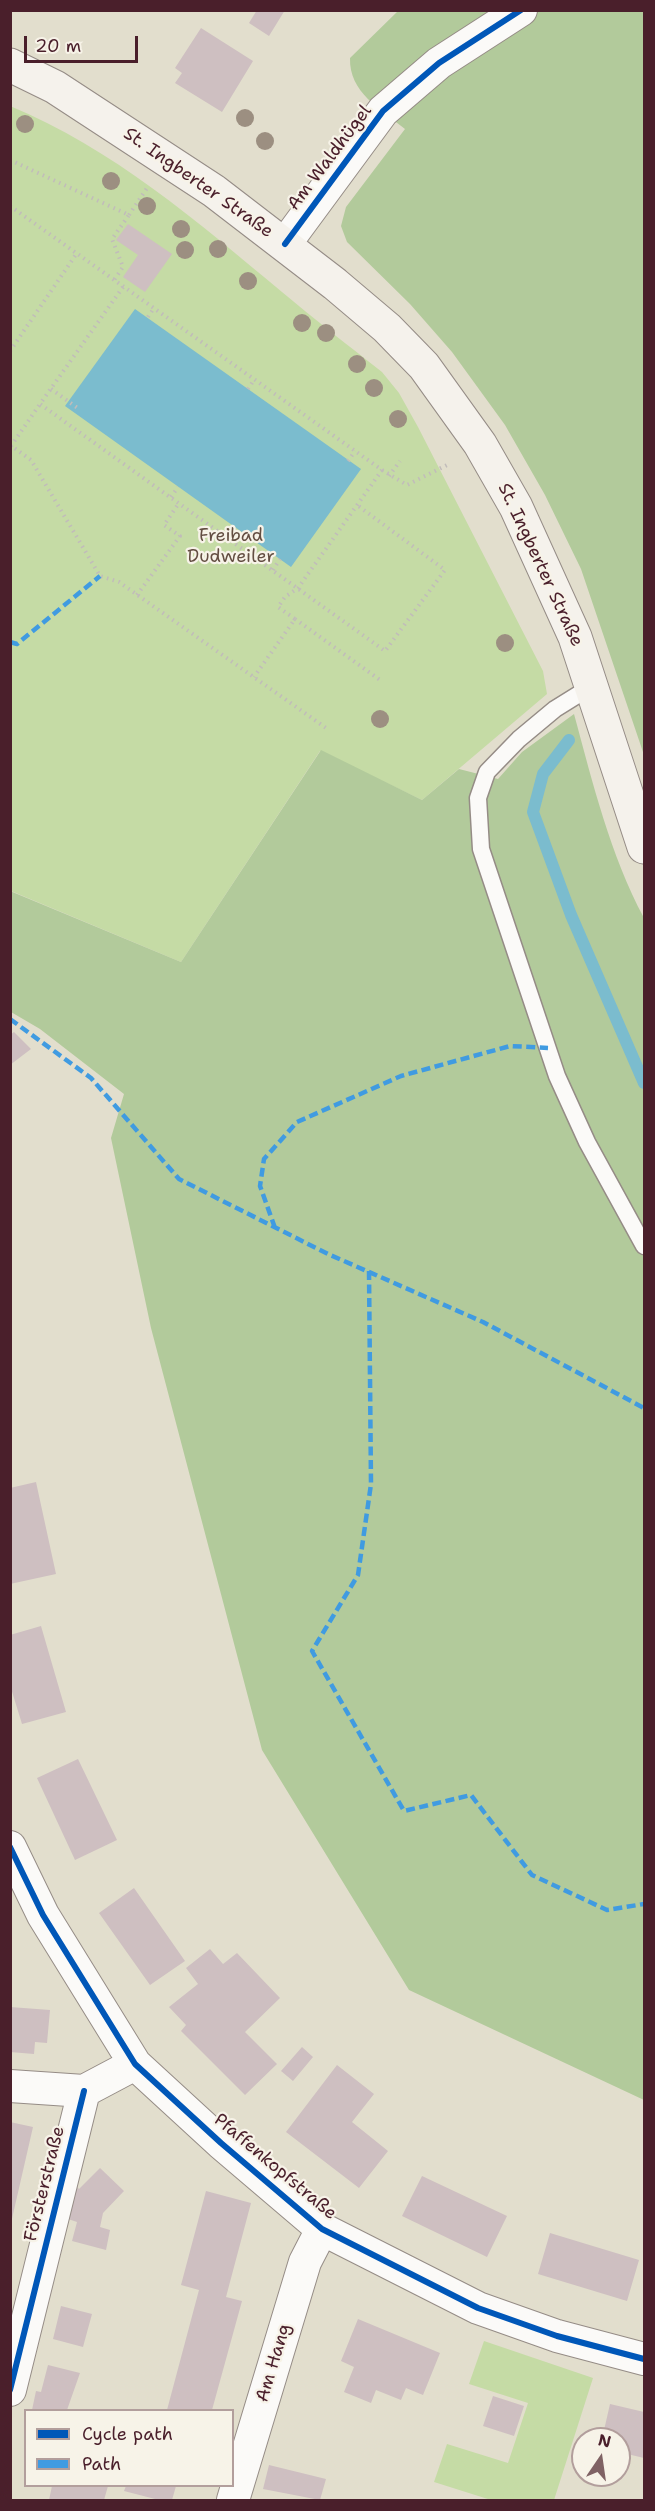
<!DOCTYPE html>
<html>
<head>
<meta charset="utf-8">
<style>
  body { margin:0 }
  #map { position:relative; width:655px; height:2511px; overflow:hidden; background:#e2decd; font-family:"Shantell Sans",sans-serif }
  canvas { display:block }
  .frame { position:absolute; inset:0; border:12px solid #4a1f2b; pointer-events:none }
  .legend { position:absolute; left:24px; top:2409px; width:210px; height:78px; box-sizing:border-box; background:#f7f3e8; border:2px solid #b29e9c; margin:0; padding:8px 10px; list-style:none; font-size:18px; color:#4a1f2b }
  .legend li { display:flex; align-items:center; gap:12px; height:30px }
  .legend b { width:30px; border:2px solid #b29e9c }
  .north { position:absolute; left:571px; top:2427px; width:60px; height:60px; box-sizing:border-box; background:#f7f3e8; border:2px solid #b29e9c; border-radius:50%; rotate:13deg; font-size:16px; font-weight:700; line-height:24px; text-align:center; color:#4a1f2b }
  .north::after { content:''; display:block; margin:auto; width:21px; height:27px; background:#7f6264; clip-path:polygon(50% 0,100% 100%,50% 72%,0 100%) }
  .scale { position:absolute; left:24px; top:36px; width:114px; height:27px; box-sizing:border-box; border:3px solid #4a1f2b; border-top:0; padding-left:8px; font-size:18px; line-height:21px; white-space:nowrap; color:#4a1f2b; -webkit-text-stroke:4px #f7f3e8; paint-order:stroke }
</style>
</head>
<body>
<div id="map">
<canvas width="655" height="2511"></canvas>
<div class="frame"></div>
<ul class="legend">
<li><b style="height:8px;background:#0057b8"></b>Cycle path</li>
<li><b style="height:8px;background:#409be1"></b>Path</li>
</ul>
<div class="north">N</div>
<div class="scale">20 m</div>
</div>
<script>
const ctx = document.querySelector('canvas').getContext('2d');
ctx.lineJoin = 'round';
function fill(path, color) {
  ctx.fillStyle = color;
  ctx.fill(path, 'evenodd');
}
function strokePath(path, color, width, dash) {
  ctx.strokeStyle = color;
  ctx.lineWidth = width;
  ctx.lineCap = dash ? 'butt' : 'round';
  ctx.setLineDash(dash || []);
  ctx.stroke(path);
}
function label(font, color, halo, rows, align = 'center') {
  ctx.font = font + ' "Shantell Sans",sans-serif';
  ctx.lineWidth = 4.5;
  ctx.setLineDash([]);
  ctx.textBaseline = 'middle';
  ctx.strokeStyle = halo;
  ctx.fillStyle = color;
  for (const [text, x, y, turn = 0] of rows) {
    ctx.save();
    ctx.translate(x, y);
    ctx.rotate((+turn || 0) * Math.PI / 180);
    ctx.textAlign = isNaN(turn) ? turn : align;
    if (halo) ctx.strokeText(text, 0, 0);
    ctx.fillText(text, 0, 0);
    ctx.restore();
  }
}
fill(new Path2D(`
  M10,106C112,148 198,222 282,292C314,319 349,346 382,372L399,393L418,427L543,671L547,694L422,800L320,751L181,962L11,891Z
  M484,2341L593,2378L554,2500H491L434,2482L447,2444L508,2463L528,2403L469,2384Z`), '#c5dba5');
fill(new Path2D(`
  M398,11H644V755L581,569L545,495L505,425L452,352L410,304L347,242L341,226L346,207L405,129C380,109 349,92 350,58Z
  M574,714C593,784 610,854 644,918V2100L409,1990L262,1750L151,1328L111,1138L124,1094L40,1029L11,1012L10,891L181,962L321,750L422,800L459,769L498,779L522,752Z`), '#b2ca9b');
fill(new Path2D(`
  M135,309L361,469L291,567L65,406Z`), '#7bbcce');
strokePath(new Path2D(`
  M569,740L543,774L533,812L571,915L644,1083`), '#7bbcce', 12);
fill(new Path2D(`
  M257,10H285L269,36L249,23Z
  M201,28L253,61L222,112L175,83L182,73L175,68Z
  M128,224L172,254L145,292L123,277L138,255L116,240Z
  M14,1032L31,1049L10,1065V1035Z
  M36,1482L56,1574L10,1584V1488Z
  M41,1626L66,1712L22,1724L10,1685V1635Z
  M78,1759L117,1840L75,1860L37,1778Z
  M134,1888L185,1961L150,1985L99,1913Z
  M210,1949L223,1964L237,1953L280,1998L245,2032L277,2064L245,2095L181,2031L186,2025L169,2007L198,1984L186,1968Z
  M10,2007L50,2010L47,2043L35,2042L34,2054L10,2052Z
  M302,2047L313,2057L293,2081L281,2071Z
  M337,2065L374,2094L352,2122L388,2151L359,2188L286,2132Z
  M10,2122L33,2127L11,2223H10Z
  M100,2168L124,2191L103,2213L100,2227L110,2230L106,2250L72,2241L77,2222L68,2219L77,2187L79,2189Z
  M422,2176L507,2216L487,2257L402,2216Z
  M206,2191L251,2203L226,2297L242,2301L212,2410H167L199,2290L181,2285Z
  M550,2233L639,2260L627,2301L538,2274Z
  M61,2306L92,2314L83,2347L53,2339Z
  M358,2319L440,2353L423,2395L406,2388L401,2400L376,2390L371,2403L344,2392L354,2367L341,2361Z
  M48,2365L80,2373L67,2410H32L36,2391L41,2392Z
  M493,2396L524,2406L514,2436L483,2426Z
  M610,2404L644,2412V2458L619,2452V2439H602Z
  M269,2465L326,2479L320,2500L263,2489Z
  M52,2486H108L104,2500H49Z
  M126,2486H176L172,2500H159L124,2491Z`), '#cebfc1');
const lane = new Path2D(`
  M592,686L555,709L519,739L487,772L478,798L481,849L557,1076L587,1142L644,1246`);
const street = new Path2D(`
  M285,244L383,111L439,63L521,10
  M10,1847L43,1915L135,2064L221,2143L322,2229L478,2308L557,2336L644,2359
  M10,2086L84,2091L135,2064
  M10,2390L84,2091
  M233,2500L305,2262L322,2229`);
const secondary = new Path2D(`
  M10,65L55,87L214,191L335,284L387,328L424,366L480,444L516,507L575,637L644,847`);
strokePath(lane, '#958c86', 19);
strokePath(street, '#958c86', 34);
strokePath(secondary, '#958c86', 35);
strokePath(new Path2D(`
  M10,160L129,215L112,239L123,267L114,280
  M10,206L382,470L298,588L285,597L278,607L295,619L254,677
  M129,215L147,188
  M123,287L40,404L385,651L445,570L357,505
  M148,317L154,308
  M10,351L77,253
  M51,389L79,409
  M248,389L254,380
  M10,445L31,460L100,576L119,582L326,728
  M11,446L40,404
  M348,461L355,451
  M382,470L407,485L449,464
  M389,476L400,461
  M171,497L178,487
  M273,570L280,559
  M137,595L180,536L164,525L179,503
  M295,619L380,680`), '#c1bcba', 4, [1.5, 4.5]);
strokePath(lane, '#fbfaf8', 16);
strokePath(street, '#fbfaf8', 32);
strokePath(secondary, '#f5f2ec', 33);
strokePath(new Path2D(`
  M10,642L17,644L100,576
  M10,1019L91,1078L179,1179L328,1254L483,1322L644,1408
  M275,1228L260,1186L264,1159L297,1122L401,1076L510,1046L548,1048
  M369,1271L371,1484L358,1575L312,1651L404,1811L471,1795L532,1875L607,1910L644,1904`), '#409be1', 4.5, [9, 4.5]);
strokePath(new Path2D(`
  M285,244L383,111L439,63L521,10
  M10,1847L43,1915L135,2064L221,2143L322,2229L478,2308L557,2336L644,2359
  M10,2390L84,2091`), '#0057b8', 6);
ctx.fillStyle = '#9c8f81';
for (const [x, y] of [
  [245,118],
  [25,124],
  [265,141],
  [111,181],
  [147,206],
  [181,229],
  [218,249],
  [185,250],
  [248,281],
  [302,323],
  [326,333],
  [357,364],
  [374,388],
  [398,419],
  [505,643],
  [380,719]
]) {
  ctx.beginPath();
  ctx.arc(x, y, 9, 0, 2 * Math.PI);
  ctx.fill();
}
label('18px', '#4a1f2b', '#f7f3e8', [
  ["Am Waldhügel",330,158,-53],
  ["St. Ingberter Straße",198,183,35],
  ["St. Ingberter Straße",540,565,65],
  ["Pfaffenkopfstraße",275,2167,40],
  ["Försterstraße",45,2184,-76],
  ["Am Hang",274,2363,-73]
]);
label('18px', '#634e42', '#f7f3e8', [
  ["Freibad",231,536],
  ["Dudweiler",231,557]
]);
</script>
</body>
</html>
